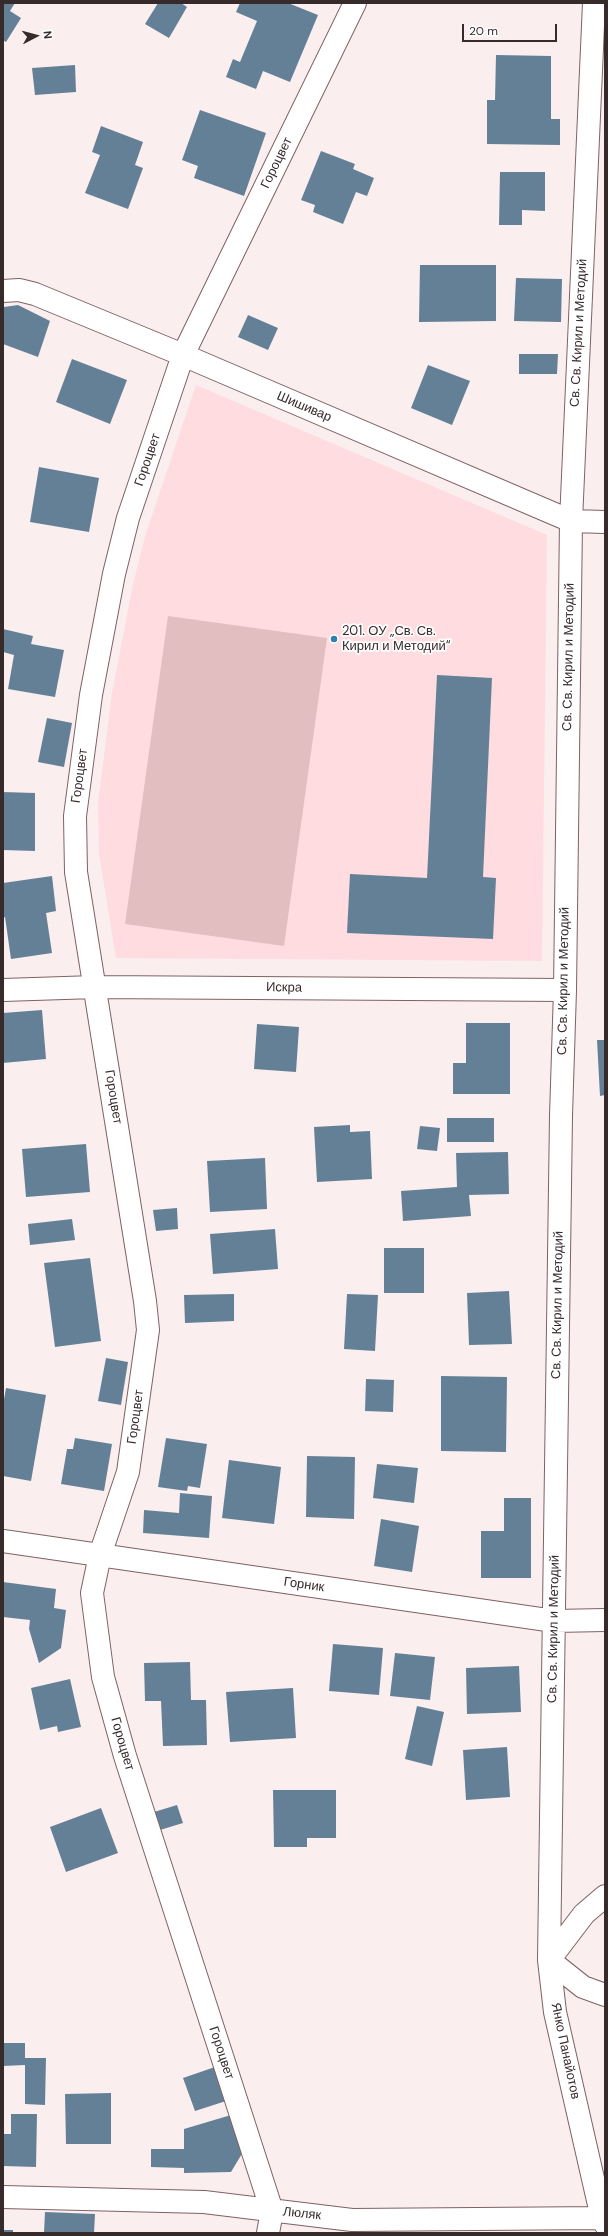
<!DOCTYPE html>
<html>
<head>
<meta charset="utf-8">
<style>
  body { margin:0 }
  #map { position:relative; width:608px; height:2236px; overflow:hidden; background:#fbeeef; font-family:"DM Sans",sans-serif }
  canvas { display:block }
  .frame { position:absolute; inset:0; border:4px solid #362a2b; pointer-events:none }
  .north { position:absolute; left:16px; top:16px; width:40px; height:40px; -webkit-text-stroke:3px #fff; paint-order:stroke; rotate:84deg; font-size:11px; font-weight:700; line-height:16px; text-align:center; color:#362a2b }
  .north::after { content:''; display:block; margin:auto; width:14px; height:18px; background:#362a2b; clip-path:polygon(50% 0,100% 100%,50% 72%,0 100%) }
  .scale { position:absolute; left:462px; top:24px; width:95px; height:18px; box-sizing:border-box; border:2px solid #362a2b; border-top:0; padding-left:5px; font-size:12px; line-height:14px; white-space:nowrap; color:#362a2b; -webkit-text-stroke:3px #fff; paint-order:stroke }
</style>
</head>
<body>
<div id="map">
<canvas width="608" height="2236"></canvas>
<div class="frame"></div>
<div class="north">N</div>
<div class="scale">20 m</div>
</div>
<script>
const ctx = document.querySelector('canvas').getContext('2d');
ctx.lineJoin = 'round';
function fill(path, color) {
  ctx.fillStyle = color;
  ctx.fill(path, 'evenodd');
}
function strokePath(path, color, width, dash) {
  ctx.strokeStyle = color;
  ctx.lineWidth = width;
  ctx.lineCap = dash ? 'butt' : 'round';
  ctx.setLineDash(dash || []);
  ctx.stroke(path);
}
function label(font, color, halo, rows, align = 'center') {
  ctx.font = font + ' "DM Sans",sans-serif';
  ctx.lineWidth = 3.5;
  ctx.setLineDash([]);
  ctx.textBaseline = 'middle';
  ctx.strokeStyle = halo;
  ctx.fillStyle = color;
  for (const [text, x, y, turn = 0] of rows) {
    ctx.save();
    ctx.translate(x, y);
    ctx.rotate((+turn || 0) * Math.PI / 180);
    ctx.textAlign = isNaN(turn) ? turn : align;
    if (halo) ctx.strokeText(text, 0, 0);
    ctx.fillText(text, 0, 0);
    ctx.restore();
  }
}
fill(new Path2D(`
  M196,385L547,535L542,961L116,958L99,854L98,803L112,693L133,584L146,533Z`), '#fedcdf');
fill(new Path2D(`
  M168,616L327,638L284,946L125,924Z`), '#e2bec1');
fill(new Path2D(`
  M3,3H15L10,11L21,18L6,42L3,40Z
  M158,3H181L187,7L169,38L145,24Z
  M240,3H288L318,15L290,82L263,71L256,89L226,77L233,59L240,62L257,21L236,12Z
  M496,55L551,56V119H560V145L487,144V100H495Z
  M75,65L76,92L35,95L32,68Z
  M200,110L266,133L244,196L194,178L198,166L182,160Z
  M101,126L143,142L135,165L143,168L128,209L85,193L100,155L92,152Z
  M321,151L355,164L353,169L374,178L367,196L356,192L343,224L313,212L315,205L301,200Z
  M500,172H545V211L522,210V225H499Z
  M420,265H496V321L419,322Z
  M516,278L562,279L561,322L514,321Z
  M18,305L50,321L38,357L3,344L4,307Z
  M248,315L278,328L268,350L238,337Z
  M519,354H558L557,374H519Z
  M72,359L127,380L110,424L56,402Z
  M428,365L470,381L452,425L411,408Z
  M39,467L99,478L89,532L30,522Z
  M3,629L33,636L31,644L64,650L55,697L8,689L14,655L3,652Z
  M437,675L492,678L483,877L496,878L493,939L347,933L350,874L427,878Z
  M47,718L72,723L64,767L38,762Z
  M3,792L35,793V851L3,850Z
  M52,876L56,911L46,913L52,953L11,959L5,917L3,918V883Z
  M42,1010L46,1059L3,1063V1013Z
  M466,1023H510V1094H453V1063H466Z
  M257,1024L299,1027L296,1072L254,1069Z
  M597,1040H605V1095L600,1096Z
  M447,1118H494V1142H447Z
  M350,1125V1132L370,1131L372,1179L317,1182L314,1127Z
  M420,1126L440,1128L437,1151L417,1149Z
  M86,1144L90,1192L26,1197L22,1149Z
  M508,1152L509,1194L469,1195L471,1216L403,1221L401,1191L457,1187L456,1153Z
  M265,1158L267,1209L210,1212L207,1161Z
  M177,1208L178,1229L156,1231L153,1210Z
  M72,1219L75,1240L30,1245L28,1224Z
  M275,1229L278,1269L213,1274L210,1234Z
  M384,1248H424V1293H384Z
  M90,1258L101,1341L55,1347L44,1263Z
  M509,1291L512,1344L469,1345L467,1293Z
  M234,1294V1321L185,1323L184,1295Z
  M347,1294L378,1295L375,1351L344,1349Z
  M106,1358L128,1362L121,1405L98,1401Z
  M441,1376L507,1377L506,1452L441,1451Z
  M366,1379L394,1380L393,1412L365,1411Z
  M6,1388L46,1395L31,1481L3,1476V1405Z
  M75,1438L112,1444L104,1491L61,1484L67,1449H73Z
  M166,1438L207,1444L200,1488L188,1486L187,1491L158,1487Z
  M307,1456L355,1457L354,1519L306,1517Z
  M229,1460L281,1467L274,1524L222,1518Z
  M377,1464L418,1468L414,1503L373,1498Z
  M180,1493L212,1496L209,1538L143,1533L144,1510L179,1513Z
  M504,1498H531V1578H481V1531H504Z
  M381,1519L419,1526L412,1572L374,1566Z
  M3,1582L56,1589L54,1608L66,1610L61,1648L39,1663L29,1629L30,1620L3,1617Z
  M333,1644L383,1648L379,1695L329,1691Z
  M395,1653L435,1657L430,1700L390,1696Z
  M190,1662L191,1700H206L207,1745L163,1746L161,1701H145L144,1663Z
  M519,1666L521,1712L467,1714L466,1668Z
  M70,1679L81,1727L58,1732L57,1726L40,1730L31,1688Z
  M293,1688L296,1738L230,1742L226,1692Z
  M417,1706L444,1712L432,1766L405,1759Z
  M507,1747L510,1797L466,1800L463,1750Z
  M273,1790H336V1838H307V1847H274Z
  M177,1805L183,1823L160,1830L154,1812Z
  M101,1808L118,1853L66,1872L50,1827Z
  M3,2043H25V2058H46L45,2105L25,2104V2065L3,2066Z
  M215,2067L226,2101L195,2111L183,2078Z
  M111,2093V2144H66L65,2094Z
  M11,2114H37L36,2167L3,2166V2134H11Z
  M231,2115L243,2152L231,2172L184,2173V2168L151,2167V2149H184V2129Z
  M45,2212L95,2214L94,2233H44Z
  M3,2230H13V2233H3Z`), '#648096');
const minor = new Path2D(`
  M594,3L571,521L565,990L561,1116L549,1960L555,2012L602,2218L605,2224
  M3,291L19,290L35,294L183,355L571,521L605,522
  M3,990L95,987L565,990
  M3,1541L554,1621L605,1620
  M549,1960L584,1914L605,1896
  M549,1960L583,1987L605,1995
  M3,2197L204,2202L352,2220L602,2218
  M268,2233L272,2211L125,1756L103,1677L92,1593L100,1555L128,1472L148,1330L145,1301L76,872L75,816L91,695L114,574L128,518L183,355L355,3`);
strokePath(minor, '#7e6264', 24);
strokePath(minor, '#fff', 22);
for (const [x, y, r, color] of [
  [334,639,4,"#3280b2"]
]) {
  const dot = new Path2D();
  dot.arc(x, y, r, 0, 2 * Math.PI);
  ctx.fillStyle = color;
  ctx.fill(dot);
  strokePath(dot, '#fff', 1.5);
}
label('13px', '#362a2b', '#fff', [
  ["Гороцвет",277,163,-64],
  ["Св. Св. Кирил и Методий",579,333,-87],
  ["Шишивар",304,407,23],
  ["Гороцвет",148,460,-71],
  ["Св. Св. Кирил и Методий",569,657,-89],
  ["Гороцвет",80,776,-82],
  ["Св. Св. Кирил и Методий",564,981,-89],
  ["Искра",284,988,1],
  ["Гороцвет",113,1097,81],
  ["Св. Св. Кирил и Методий",558,1305,-89],
  ["Гороцвет",136,1417,-82],
  ["Горник",304,1585,8],
  ["Св. Св. Кирил и Методий",554,1629,-89],
  ["Гороцвет",122,1744,74],
  ["Янко Панайотов",565,2051,78],
  ["Гороцвет",221,2053,72],
  ["Люляк",302,2214,6]
]);
label('13px', '#362a2b', '#fff', [
  ["201. ОУ „Св. Св.",342,632],
  ["Кирил и Методий“",342,647]
], 'left');
</script>
</body>
</html>
